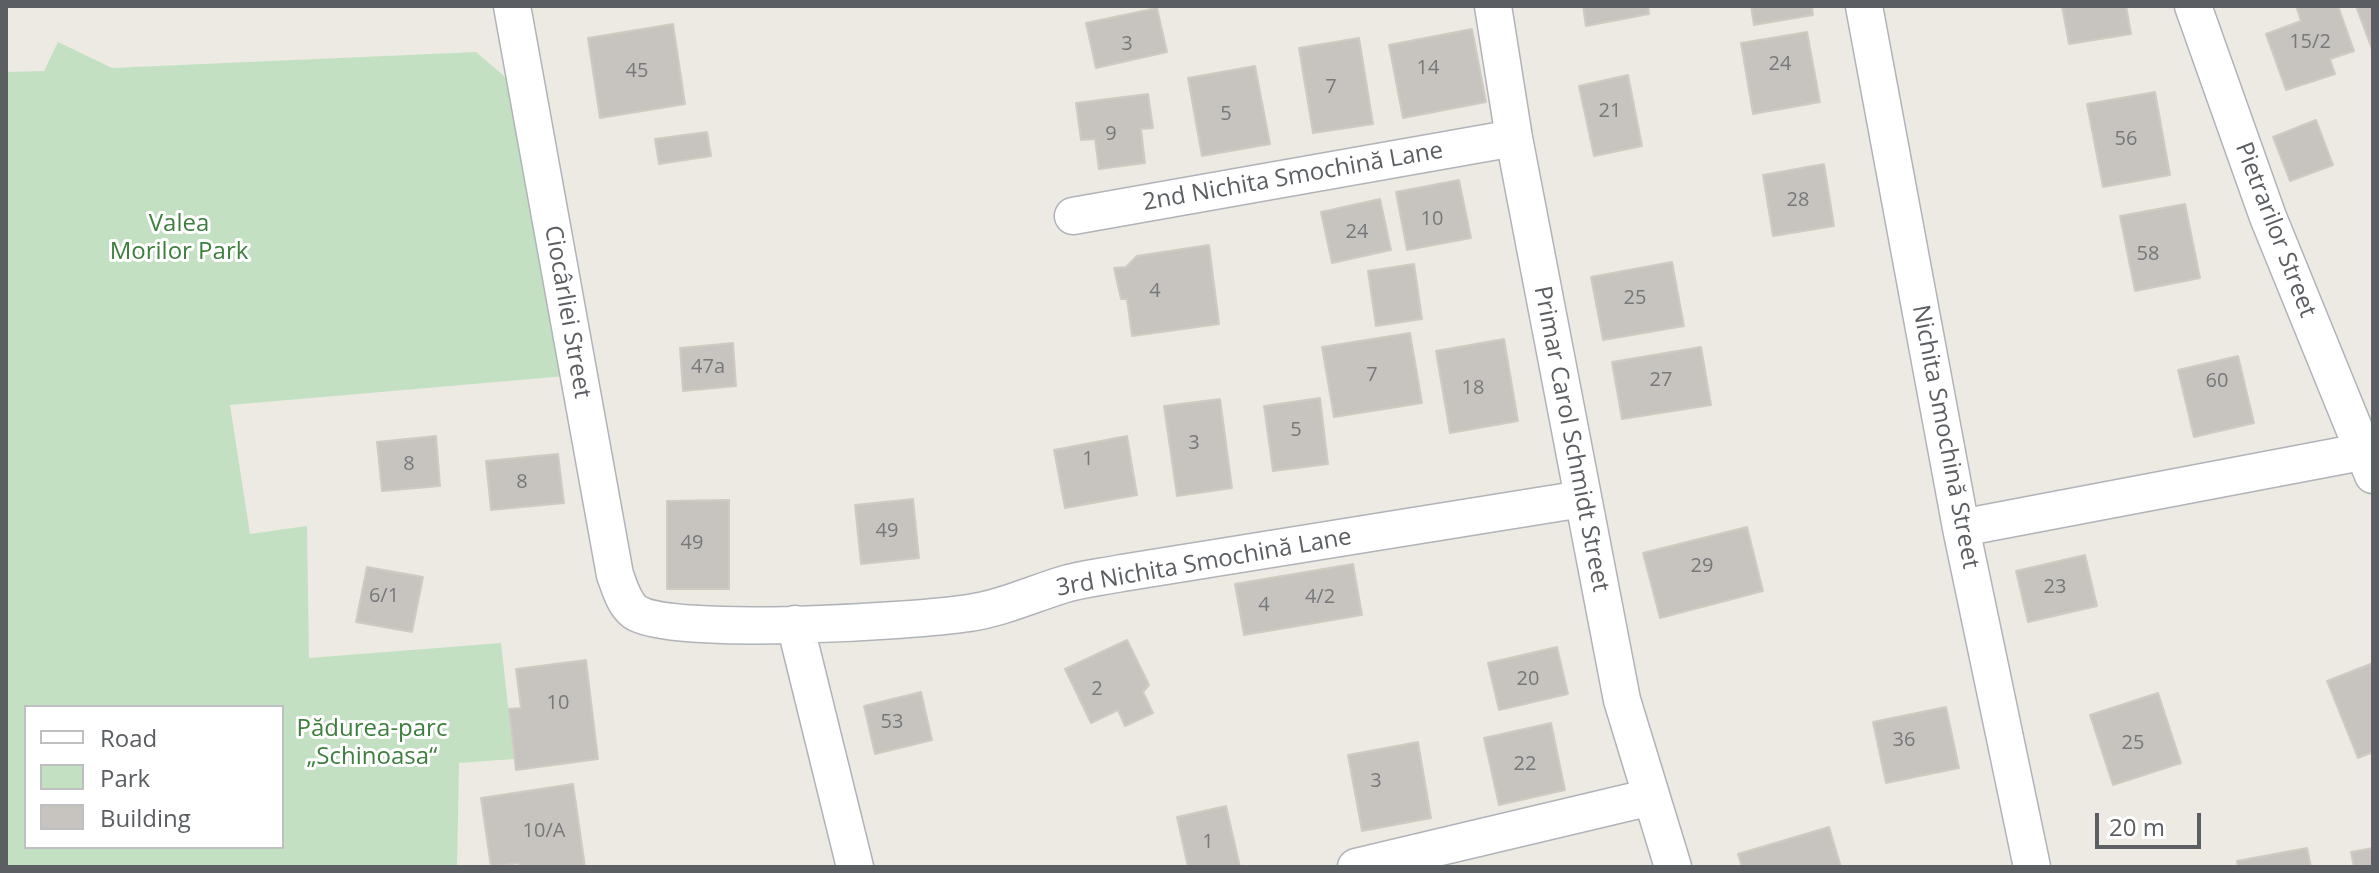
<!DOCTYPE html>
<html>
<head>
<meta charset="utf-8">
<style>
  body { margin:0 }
  #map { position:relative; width:2379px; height:873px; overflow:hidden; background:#eceae3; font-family:"Open Sans",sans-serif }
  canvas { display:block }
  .frame { position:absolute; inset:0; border:8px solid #5b5e62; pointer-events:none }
  .legend { position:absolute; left:24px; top:705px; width:260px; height:144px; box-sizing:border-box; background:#fff; border:2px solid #bdbfc0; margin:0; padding:10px 14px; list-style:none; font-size:24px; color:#5b5e62 }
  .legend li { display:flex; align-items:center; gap:16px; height:40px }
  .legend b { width:40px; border:2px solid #bdbfc0 }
  .scale { position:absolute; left:2095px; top:813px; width:106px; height:36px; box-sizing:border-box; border:4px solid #5b5e62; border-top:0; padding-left:10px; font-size:24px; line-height:28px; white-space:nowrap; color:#5b5e62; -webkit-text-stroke:6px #fff; paint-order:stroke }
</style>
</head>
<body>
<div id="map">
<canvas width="2379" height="873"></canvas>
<div class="frame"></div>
<ul class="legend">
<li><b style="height:10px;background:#fff"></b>Road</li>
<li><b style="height:22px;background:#c3e1c2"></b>Park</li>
<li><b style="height:22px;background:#c7c4c0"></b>Building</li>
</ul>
<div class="scale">20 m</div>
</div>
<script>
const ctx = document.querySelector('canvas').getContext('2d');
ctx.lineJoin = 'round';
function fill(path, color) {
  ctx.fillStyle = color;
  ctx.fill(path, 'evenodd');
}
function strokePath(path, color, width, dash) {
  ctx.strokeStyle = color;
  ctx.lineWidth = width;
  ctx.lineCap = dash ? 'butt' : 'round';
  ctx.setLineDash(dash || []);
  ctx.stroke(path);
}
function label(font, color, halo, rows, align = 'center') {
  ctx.font = font + ' "Open Sans",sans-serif';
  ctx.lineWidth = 6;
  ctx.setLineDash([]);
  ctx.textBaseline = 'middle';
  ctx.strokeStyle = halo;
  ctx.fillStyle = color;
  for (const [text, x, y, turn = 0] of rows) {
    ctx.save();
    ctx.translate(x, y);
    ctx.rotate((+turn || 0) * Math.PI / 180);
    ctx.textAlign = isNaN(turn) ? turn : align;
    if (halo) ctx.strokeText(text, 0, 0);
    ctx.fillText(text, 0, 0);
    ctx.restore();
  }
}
fill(new Path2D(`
  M58,42L112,68L476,52L511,82L566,376L230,405L250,534L307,526L309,658L501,643L514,759L459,763L457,867H6V72L44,71ZM26,707H282V847H26Z`), '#c3e1c2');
const building = new Path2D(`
  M1583,6H1648L1649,14L1586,26Z
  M1751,6H1812L1813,15L1754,25Z
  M2062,6H2126L2131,34L2069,44Z
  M2296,6H2338L2354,51L2330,59L2335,74L2286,90L2266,34L2301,21Z
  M2356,6H2373V52Z
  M1157,8L1167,52L1096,68L1086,23Z
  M673,24L685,104L600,118L588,38Z
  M1472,29L1486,102L1403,118L1389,45Z
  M1807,32L1820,102L1753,114L1741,43Z
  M1359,38L1373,124L1313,133L1299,48Z
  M1255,66L1270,144L1202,156L1188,78Z
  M1628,75L1642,146L1594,156L1579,86Z
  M2155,92L2170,175L2103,187L2087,104Z
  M1148,94L1153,128L1141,129L1145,163L1099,169L1095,139L1081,140L1076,103Z
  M2316,120L2333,165L2290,181L2273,137Z
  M707,132L711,156L659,164L655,139Z
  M1824,164L1834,226L1773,236L1763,175Z
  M1459,180L1471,238L1407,250L1396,192Z
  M1380,199L1391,250L1332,263L1321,212Z
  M2185,204L2200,278L2135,291L2120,216Z
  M1209,245L1219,324L1132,336L1127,299H1121L1114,268L1126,267L1137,256Z
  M1672,262L1684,326L1603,340L1591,277Z
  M1414,264L1422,319L1376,326L1368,271Z
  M1410,333L1422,403L1334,417L1322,347Z
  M1504,339L1518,421L1450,433L1436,351Z
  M733,343L736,386L683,391L680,348Z
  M1701,347L1711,405L1622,419L1612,362Z
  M2238,356L2254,423L2194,437L2178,370Z
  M1320,398L1328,464L1273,471L1264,406Z
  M1220,399L1232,488L1177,496L1164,406Z
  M436,436L440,486L382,491L377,442Z
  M1127,436L1137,495L1065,508L1054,450Z
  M558,454L564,503L491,510L486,461Z
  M913,499L919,558L861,564L855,505Z
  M729,500V589H667V501Z
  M1747,527L1763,591L1660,618L1643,553Z
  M2085,555L2097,606L2028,622L2016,571Z
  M1353,564L1362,615L1244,635L1235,584Z
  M367,567L423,577L412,632L356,622Z
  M1127,640L1149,685L1143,692L1153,713L1125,726L1118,710L1091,723L1065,669Z
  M1557,647L1568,694L1499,710L1488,663Z
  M586,660L598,759L516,770L509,709L521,708L516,669Z
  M2373,663V752L2358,758L2327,681Z
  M921,692L932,740L875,754L864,706Z
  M2158,693L2181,763L2113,785L2090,715Z
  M1946,707L1959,768L1886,783L1873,722Z
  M1551,723L1565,790L1499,805L1484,738Z
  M1418,742L1431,818L1362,831L1348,755Z
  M573,784L585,867H519V863L491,867L481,798Z
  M1226,806L1240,867H1188L1177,817Z
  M1829,827L1841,867H1742L1738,854Z
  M2307,848L2311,867H2238L2237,861Z
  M2373,848V867H2354L2351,852Z`);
fill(building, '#c7c4c0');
strokePath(building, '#d0cbc2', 2);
const minor = new Path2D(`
  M512,6L615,575C620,588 624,604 635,612C670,637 917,621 969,613C1002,608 1030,595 1062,585C1081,579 1102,577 1122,573L1582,499
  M1493,6L1514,138L1622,700L1673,867
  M1864,6L1961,528L2032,867
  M2193,6L2268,217L2373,475
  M1073,216L1514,138
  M1961,528L2361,452
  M795,624L855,867
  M1356,867L1651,797`);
strokePath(minor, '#b0b3b7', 39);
strokePath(minor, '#fff', 36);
label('20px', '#76787a', null, [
  ["15/2",2310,42],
  ["3",1127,44],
  ["24",1780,64],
  ["14",1428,68],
  ["45",637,71],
  ["7",1331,87],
  ["21",1610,111],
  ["5",1226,114],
  ["9",1111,134],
  ["56",2126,139],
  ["28",1798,200],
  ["10",1432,219],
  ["24",1357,232],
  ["58",2148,254],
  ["4",1155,291],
  ["25",1635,298],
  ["47a",708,367],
  ["7",1372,375],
  ["27",1661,380],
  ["60",2217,381],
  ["18",1473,388],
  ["5",1296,430],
  ["3",1194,443],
  ["1",1088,459],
  ["8",409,464],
  ["8",522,482],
  ["49",887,531],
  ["49",692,543],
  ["29",1702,566],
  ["23",2055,587],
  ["6/1",384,596],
  ["4/2",1320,597],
  ["4",1264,605],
  ["20",1528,679],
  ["2",1097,689],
  ["10",558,703],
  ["53",892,722],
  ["36",1904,740],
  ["25",2133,743],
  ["22",1525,764],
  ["3",1376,781],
  ["10/A",544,831],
  ["1",1208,842]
]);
label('24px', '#5b5e62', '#fff', [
  ["2nd Nichita Smochină Lane",1293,177,-10],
  ["Pietrarilor Street",2275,230,69],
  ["Ciocârliei Street",567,312,80],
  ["Nichita Smochină Street",1945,437,79],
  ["Primar Carol Schmidt Street",1571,439,79],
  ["3rd Nichita Smochină Lane",1204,563,-10]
]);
label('24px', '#3e7e3e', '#fff', [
  ["Valea",179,224],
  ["Morilor Park",179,252],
  ["Pădurea-parc",372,729],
  ["„Schinoasa“",372,757]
]);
</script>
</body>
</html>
